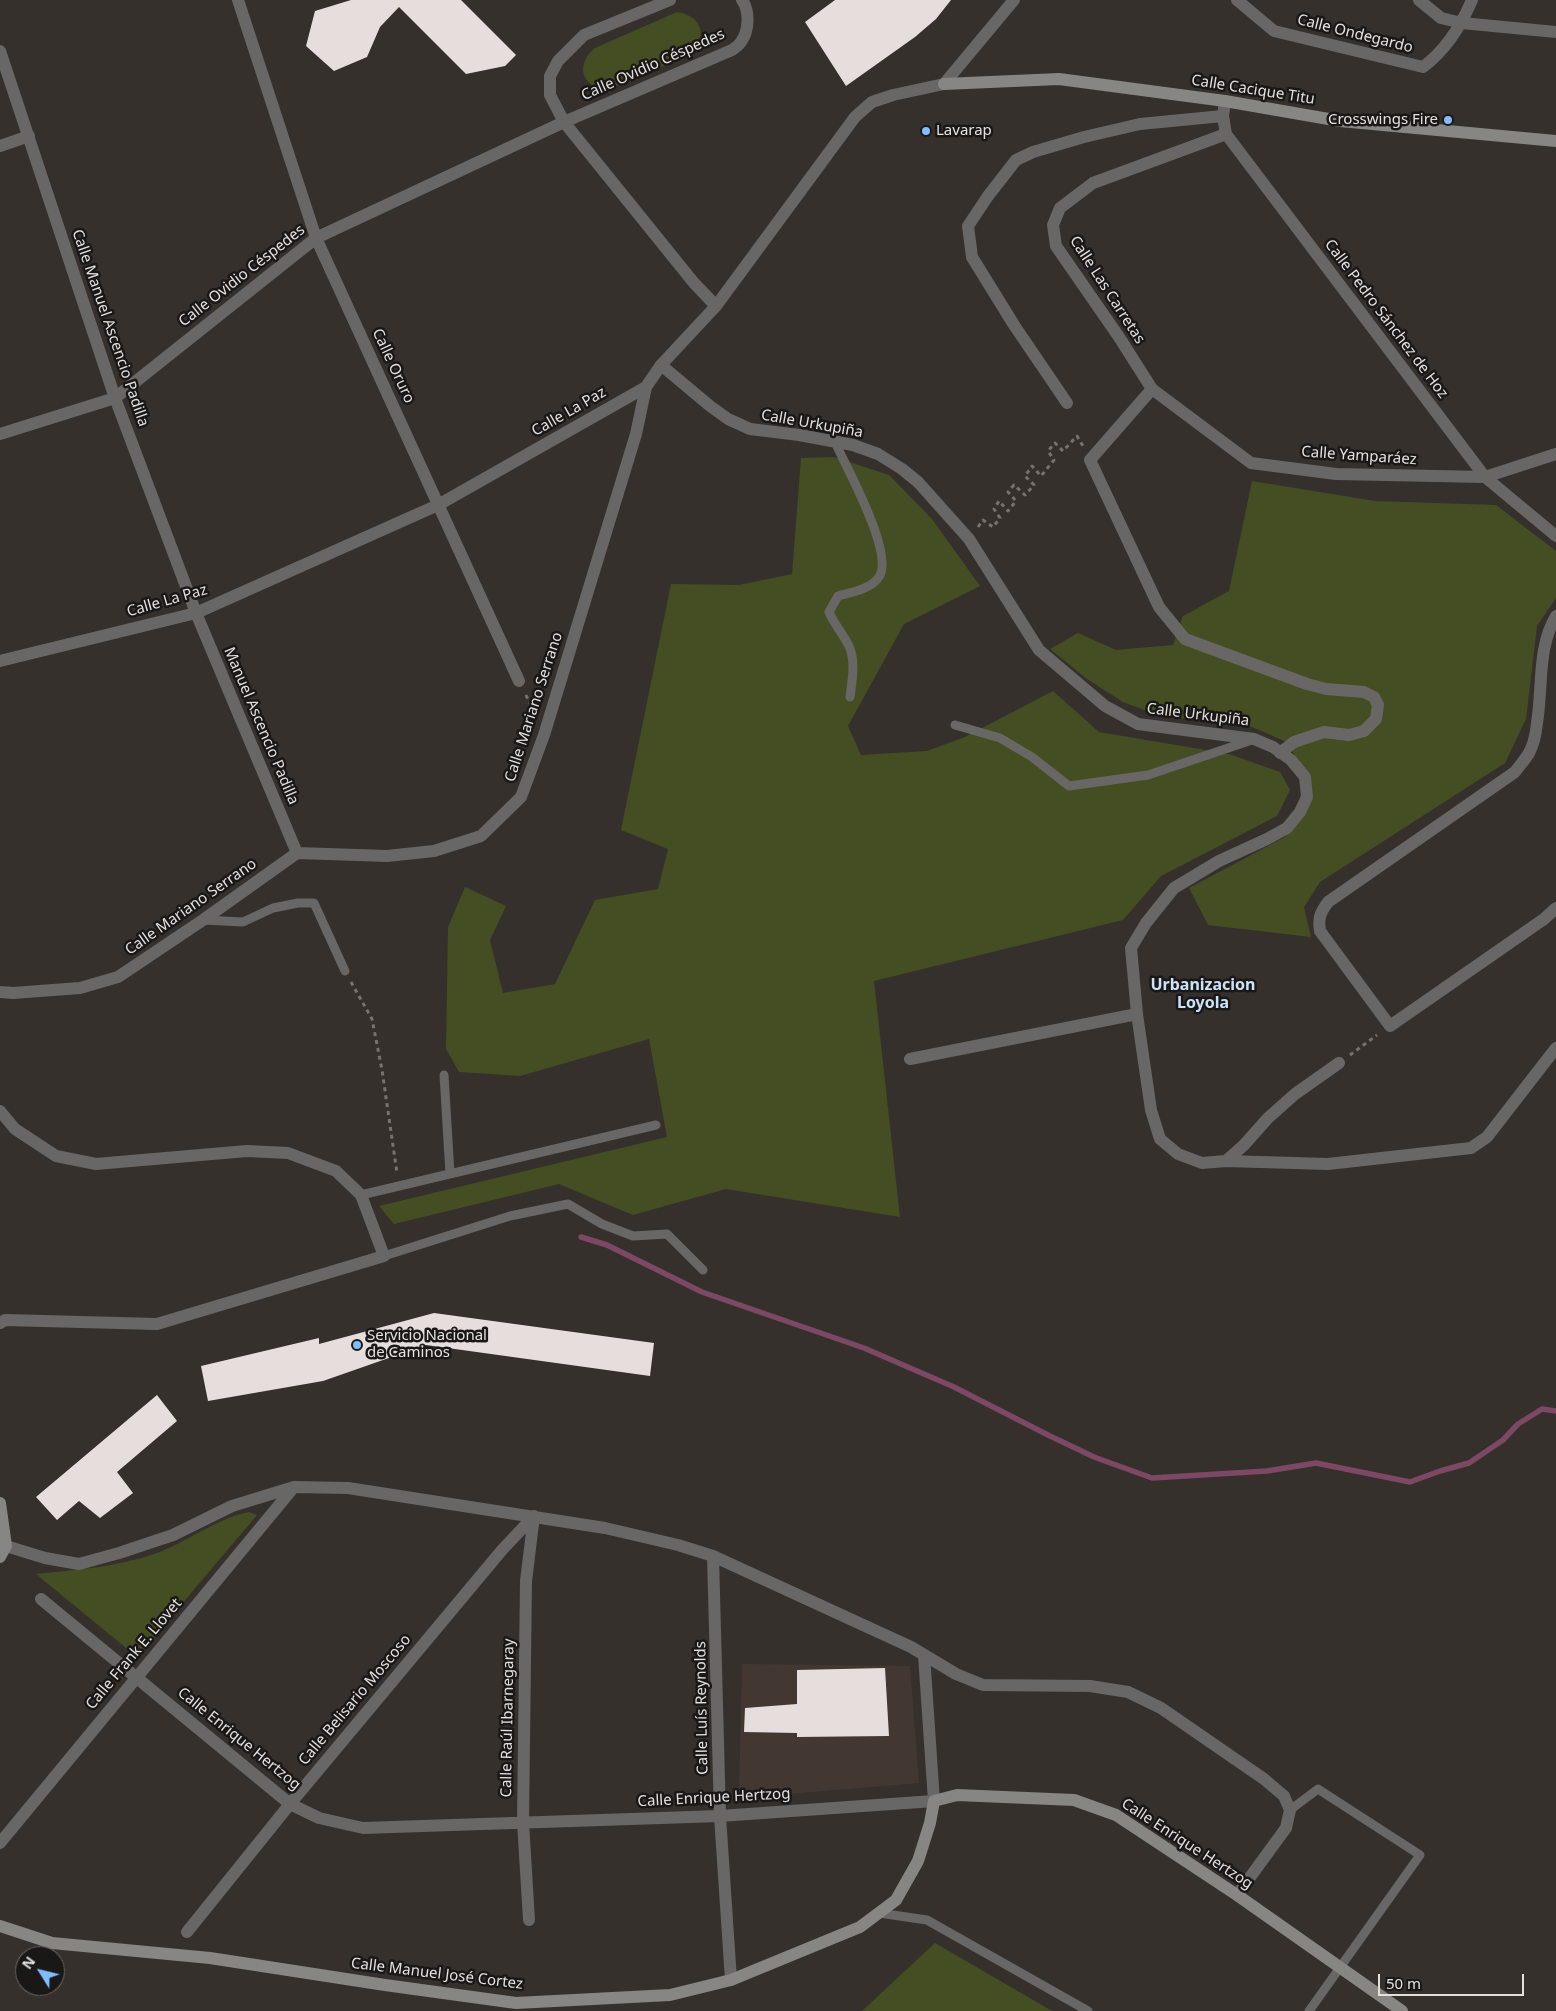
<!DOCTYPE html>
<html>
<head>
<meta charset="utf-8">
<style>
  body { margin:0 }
  #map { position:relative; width:1556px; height:2011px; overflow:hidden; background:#35302c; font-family:"Noto Sans",sans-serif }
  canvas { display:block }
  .north { position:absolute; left:15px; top:1946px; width:50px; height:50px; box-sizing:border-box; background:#1a1817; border:1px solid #6b6867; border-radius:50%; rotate:306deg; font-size:14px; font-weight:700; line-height:20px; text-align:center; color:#e4e0de }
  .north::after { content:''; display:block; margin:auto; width:18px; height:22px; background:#82bcfa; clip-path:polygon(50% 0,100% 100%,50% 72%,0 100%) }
  .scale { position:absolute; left:1378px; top:1974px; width:146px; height:22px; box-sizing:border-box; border:2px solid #e4e0de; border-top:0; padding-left:6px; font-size:15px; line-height:18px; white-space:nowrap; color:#e4e0de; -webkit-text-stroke:4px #1a1817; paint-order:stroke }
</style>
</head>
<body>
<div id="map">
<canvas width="1556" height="2011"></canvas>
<div class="north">N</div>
<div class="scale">50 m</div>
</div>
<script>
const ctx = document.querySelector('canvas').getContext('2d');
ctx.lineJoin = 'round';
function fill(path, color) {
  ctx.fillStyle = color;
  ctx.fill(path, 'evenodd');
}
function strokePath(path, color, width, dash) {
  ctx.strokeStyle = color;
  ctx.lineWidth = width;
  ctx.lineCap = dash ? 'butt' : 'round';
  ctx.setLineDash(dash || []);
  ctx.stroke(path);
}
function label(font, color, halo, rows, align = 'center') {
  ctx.font = font + ' "Noto Sans",sans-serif';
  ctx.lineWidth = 5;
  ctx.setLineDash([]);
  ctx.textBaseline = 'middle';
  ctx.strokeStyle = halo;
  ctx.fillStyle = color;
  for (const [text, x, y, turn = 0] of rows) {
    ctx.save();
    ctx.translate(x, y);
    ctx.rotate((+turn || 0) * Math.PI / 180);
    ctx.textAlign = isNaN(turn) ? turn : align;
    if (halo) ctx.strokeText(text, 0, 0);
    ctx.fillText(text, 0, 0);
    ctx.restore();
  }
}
fill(new Path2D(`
  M742,1664L910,1666L919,1783L739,1798Z`), '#423831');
fill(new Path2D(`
  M677,12C703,16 709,38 689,55L607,90C581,87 575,64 595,48Z
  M834,457L889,475L932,519L980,586L904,624L848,726L861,755L927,751L965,737L1053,691L1099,732L1229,754L1280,772L1290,790L1277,816L1161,876L1123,920L874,981L900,1217L726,1189L633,1215L559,1184L394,1224L379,1206L667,1137L649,1039L520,1076L459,1072L446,1049L448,927L465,887L506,906L490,940L503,993L555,984L595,900L658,889L668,849L621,830L671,584L739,585L792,574L801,458Z
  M1252,481L1375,501L1496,505L1556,551V598L1537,626L1526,719L1505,763L1320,882L1304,907L1311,937L1208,925L1189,888L1285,837L1299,819L1307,777L1287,742L1238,721L1163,717L1123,702L1087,679L1050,649L1078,633L1116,650L1173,645L1183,616L1229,591Z
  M249,1512L257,1515L137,1657L36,1574C75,1570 116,1567 154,1554C187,1543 214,1519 249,1512Z
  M935,1943L1052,2011H862Z`), '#454e23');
strokePath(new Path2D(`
  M581,1237L607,1245L702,1292L864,1348L954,1387L1048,1435L1094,1457L1152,1478L1267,1471L1316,1463L1410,1482L1440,1471L1469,1463L1503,1440L1518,1424L1542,1409L1556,1411`), '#7d4863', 5.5);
fill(new Path2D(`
  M351,0H461L516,55L505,66L466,74L399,7L380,27L367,57L334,71L306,46L315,11Z
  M835,0H951L936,19L915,37L846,86L805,22Z
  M434,1313L654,1343L650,1376L426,1345L323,1381L208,1401L201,1366L319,1338V1344Z
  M157,1395L177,1421L117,1472L133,1493L100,1518L79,1501L57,1520L36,1497Z
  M885,1668L889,1736L797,1737V1733L744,1732L745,1708L797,1704V1670Z`), '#e6dedd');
strokePath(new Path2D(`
  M978,527L983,520L993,527L1000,518L994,509L999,501L1008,511L1016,501L1008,492L1014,485L1025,495L1034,485L1025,476L1032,466L1041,476L1054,460L1048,451L1055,443L1063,451L1077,436L1083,446
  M526,695L534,714
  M351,982L372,1019L382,1070L397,1173
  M1350,1055L1377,1035`), '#76726f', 3, [4, 4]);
strokePath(new Path2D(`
  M835,442C846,467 895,554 879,577C871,589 852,592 838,596L829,612C834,624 843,634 849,646C856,662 852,681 850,697
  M955,725L1000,738L1032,757L1069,786L1148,775L1252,740
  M203,920L243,922L273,908L298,903H314L345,971
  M444,1075L450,1174
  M361,1195L656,1125
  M384,1256L510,1216L568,1204L602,1224L633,1236L667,1234L703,1270
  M1290,1810L1318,1789L1420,1855L1309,2011
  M879,1913L927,1920L1088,2011`), '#686765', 9);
strokePath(new Path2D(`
  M238,0L316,238L519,681
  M670,0L584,35L558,61L550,76V95L564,122L694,283L716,306
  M1237,0L1274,31L1423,67C1446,50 1461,26 1472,0
  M1419,0L1441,18L1462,23L1556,32
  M0,51L115,398L196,613L297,853
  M1225,101L1223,116L1226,134L1485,477L1556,536
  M1226,134L1093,183L1060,208L1053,225L1056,246L1119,337L1152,389L1251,463L1336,474L1485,477L1556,454
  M0,146L29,136
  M661,365L710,406L728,419L750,429L799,435L853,445L878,454L902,469L918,482L969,539L1039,650L1105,706L1138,724L1254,739L1273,747L1291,760L1305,777L1307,797L1300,812L1287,828L1267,839L1219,861L1174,888L1146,923L1131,948L1137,1014L1151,1110L1160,1139L1178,1154L1202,1163L1226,1161L1244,1145L1268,1118L1295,1094L1339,1063
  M1152,389L1090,460L1159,607L1185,639L1307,684L1326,689L1364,692L1374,697L1378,705L1376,719L1364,731L1349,735L1324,732L1294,742L1280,753
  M1067,403L1014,325L972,257L968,226L988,196L1016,160L1033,152L1084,137L1140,124L1223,116
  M0,434L115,398L316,238L564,122L732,50C735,48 739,45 741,42C749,31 750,11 742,0
  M1556,616C1537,648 1543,687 1537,723C1536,733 1534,744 1529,753C1525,760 1519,766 1515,772L1328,902C1320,913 1318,918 1320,931L1390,1026L1544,919L1556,908
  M0,661L196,613L438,505L646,387L661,365L716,306L855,117L872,102L893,95L944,84L1014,0
  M0,992L13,993L80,988L118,977L203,920L297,853L387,856L434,851L481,836L521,797L544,735L636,434L646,387
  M910,1059L1137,1014
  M0,1111L15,1129L56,1156L96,1164L247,1151L288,1153L336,1171L361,1195L384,1256L157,1324L5,1320L0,1323
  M1226,1161L1328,1164L1471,1148L1487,1137L1556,1048
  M6,1546L45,1558L79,1564L119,1553L173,1535L232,1506L294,1487L348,1488L605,1528L678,1545L713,1556L911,1647L956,1674L983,1685L1090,1686L1128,1692L1161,1708L1264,1779L1284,1796L1290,1810L1286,1828L1237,1895
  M713,1556L720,1816L731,1980
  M41,1599L290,1804L319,1818L363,1828L720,1816L934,1801L924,1655
  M0,1843L294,1487
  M529,1920L523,1822L526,1581L534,1516
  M187,1932L290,1804L502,1550L534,1516`), '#686765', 12);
strokePath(new Path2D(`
  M944,84L1059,79L1225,101L1340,121L1556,141
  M0,1503L6,1546L0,1557
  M0,1926L52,1943L210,1958L385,1985L516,2003L670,1995L731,1980L860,1927L896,1900L918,1861L930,1823L934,1801L957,1795L1074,1800L1116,1815L1237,1895L1402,2011`), '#878682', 12);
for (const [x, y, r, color] of [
  [1448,120,5,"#82bcfa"],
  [926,131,5,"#82bcfa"],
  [357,1345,5,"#82bcfa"]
]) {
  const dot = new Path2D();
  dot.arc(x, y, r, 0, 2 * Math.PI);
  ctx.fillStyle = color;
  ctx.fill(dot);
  strokePath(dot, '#1a1817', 2);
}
label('15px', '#e4e0de', '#1a1817', [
  ["Calle Ondegardo",1355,34,14],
  ["Calle Ovidio Céspedes",653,65,-24],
  ["Calle Cacique Titu",1253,90,9],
  ["Calle Ovidio Céspedes",242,276,-38],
  ["Calle Las Carretas",1107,290,57],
  ["Calle Pedro Sánchez de Hoz",1386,319,53],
  ["Calle Manuel Ascencio Padilla",110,328,71],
  ["Calle Oruro",393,366,65],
  ["Calle La Paz",569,412,-30],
  ["Calle Urkupiña",812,424,10],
  ["Calle Yamparáez",1359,456,4],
  ["Calle La Paz",167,601,-16],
  ["Calle Mariano Serrano",534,707,-72],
  ["Calle Urkupiña",1198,715,7],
  ["Manuel Ascencio Padilla",261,726,67],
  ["Calle Mariano Serrano",191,907,-35],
  ["Calle Frank E. Llovet",134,1654,-50],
  ["Calle Belisario Moscoso",355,1700,-50],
  ["Calle Luís Reynolds",702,1708,-91],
  ["Calle Raúl Ibarnegaray",508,1718,-89],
  ["Calle Enrique Hertzog",239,1739,39],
  ["Calle Enrique Hertzog",714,1798,-3],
  ["Calle Enrique Hertzog",1187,1844,33],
  ["Calle Manuel José Cortez",437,1974,7]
]);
label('15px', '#e4e0de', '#1a1817', [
  ["Crosswings Fire",1438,120,"right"],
  ["Lavarap",936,131],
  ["Servicio Nacional",367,1336],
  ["de Caminos",367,1353]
], 'left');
label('bold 16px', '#cce2f9', '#1a1817', [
  ["Urbanizacion",1203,985],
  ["Loyola",1203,1003]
]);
</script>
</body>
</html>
